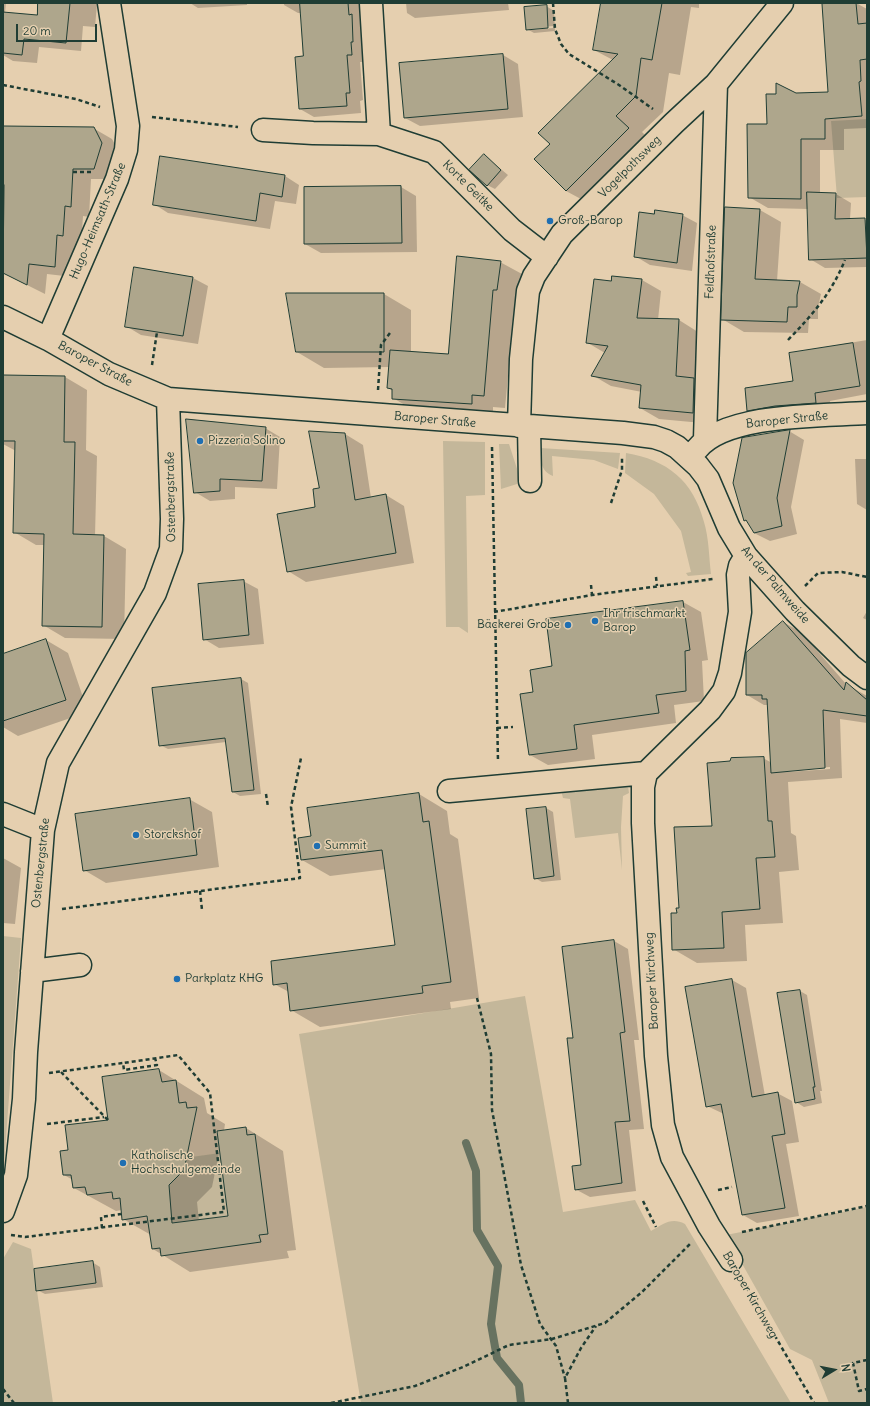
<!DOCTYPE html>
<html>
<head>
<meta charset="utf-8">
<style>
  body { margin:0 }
  #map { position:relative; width:870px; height:1406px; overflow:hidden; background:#e5cfaf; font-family:Delius,sans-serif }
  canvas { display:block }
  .frame { position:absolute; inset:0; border:4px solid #1f3d34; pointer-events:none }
  .north { position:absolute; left:814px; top:1350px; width:40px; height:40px; -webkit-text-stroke:3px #e5cfaf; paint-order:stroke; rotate:80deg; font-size:11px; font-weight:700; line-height:16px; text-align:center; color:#1f3d34 }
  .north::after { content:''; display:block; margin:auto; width:14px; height:18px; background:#1f3d34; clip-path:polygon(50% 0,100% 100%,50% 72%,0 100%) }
  .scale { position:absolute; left:16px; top:24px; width:81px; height:18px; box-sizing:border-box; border:2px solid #1f3d34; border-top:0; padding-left:5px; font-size:12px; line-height:14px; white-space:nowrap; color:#1f3d34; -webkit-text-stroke:3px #e5cfaf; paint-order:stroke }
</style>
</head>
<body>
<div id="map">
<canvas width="870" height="1406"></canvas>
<div class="frame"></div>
<div class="north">N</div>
<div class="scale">20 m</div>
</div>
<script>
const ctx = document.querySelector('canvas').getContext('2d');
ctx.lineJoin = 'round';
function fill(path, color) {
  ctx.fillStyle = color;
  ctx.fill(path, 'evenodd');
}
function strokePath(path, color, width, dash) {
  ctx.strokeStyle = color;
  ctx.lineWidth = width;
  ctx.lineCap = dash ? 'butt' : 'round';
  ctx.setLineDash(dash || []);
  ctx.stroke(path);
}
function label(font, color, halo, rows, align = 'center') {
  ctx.font = font + ' Delius,sans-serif';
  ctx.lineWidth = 3;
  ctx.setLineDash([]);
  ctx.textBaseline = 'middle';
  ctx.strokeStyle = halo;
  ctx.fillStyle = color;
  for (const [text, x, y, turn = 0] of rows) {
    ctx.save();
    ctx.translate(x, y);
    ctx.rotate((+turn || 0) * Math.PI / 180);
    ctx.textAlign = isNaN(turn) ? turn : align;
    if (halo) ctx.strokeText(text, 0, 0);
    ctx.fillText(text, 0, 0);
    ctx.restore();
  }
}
fill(new Path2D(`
  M867,119V197L837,198L831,121Z
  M443,441L485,442V495L466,496L468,633L459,627H446Z
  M499,444H509L519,475L517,484L501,489Z
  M540,448L620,453L618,469L594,460L552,456L553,476C540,471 541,460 540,448Z
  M626,453C667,460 693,480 704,522C709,538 709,558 711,574L688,576L686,573L691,572L681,531L654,494L625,473Z
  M625,784L628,786L629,793L623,796L621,827L622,870L618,833L575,838L570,799L563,798L561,790Z
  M3,936L21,938L3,1177Z
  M525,996L563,1212L635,1200L651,1231C664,1224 671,1217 685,1224L791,1403H361L299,1034Z
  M220,1153L228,1216L170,1223L169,1181C181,1177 185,1171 184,1158Z
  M867,1207V1403H829L812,1360L790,1349L726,1235Z
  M13,1242L31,1249L53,1403H3V1259Z`), '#c4b79a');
fill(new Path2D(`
  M3,3H6L5,13L38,16L39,3H95L97,4L95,27L83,26L81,51L39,47L37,63L13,61L3,55Z
  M190,3H247V5L198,8Z
  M284,3H361L365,62H360L363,100L360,101L361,113L314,117L300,109L304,57L301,13H298L284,5Z
  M406,3H508L509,10L415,18L407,13Z
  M602,3H699V8L691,7L680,75L669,73L663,112L642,132L655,145L594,206L566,191L551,144L613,60L594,50Z
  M856,3L867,9V128L844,129V150H820V194H836L851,203L850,219L867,220V267L825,268L810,259L808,209L768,208L749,197L768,125L795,94L829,93L823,5Z
  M546,6L554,11L555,31L534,33L527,29ZM553,26V28L532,30V28Z
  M503,55L518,64L523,117L420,126L405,118L400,64Z
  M3,126L93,128L112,139L120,154L113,179H91L89,217L83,216L81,246L76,245L73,277L47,274L45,294L3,273V220L6,184L3,182Z
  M484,155L508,175L495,189L487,185Z
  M161,157L285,176L299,185L296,204L275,201L270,229L168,213L154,204Z
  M401,187L416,196L417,252L321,253L305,244Z
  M726,208L760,210L781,222L777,281L800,282L821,294L818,307V319H809L808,333L744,332L722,319Z
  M682,215L697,223L692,271L650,265L635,256Z
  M500,262L522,274L519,302H515L505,408L493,407V416L415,411L393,398V391L388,388L390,367L324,368L297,352L384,294L411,310V353L449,355Z
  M193,278L208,286L198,344L141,335L126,326Z
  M642,280L661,291L658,320H679L698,332L713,424L659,419L640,408L642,392L611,386L592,375L605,353L588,343L612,283Z
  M867,340V394L830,401L831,411L763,419L748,410L794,382L790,353Z
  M3,376L65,377L87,390L86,450L97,456L95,536H104L126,549L124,639L65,638L43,625L45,545H36L14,532L16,451L3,444Z
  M265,428L280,437L277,489L235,487V499L210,501L195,492Z
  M789,431L804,440L791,507L797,534L770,541L754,533L749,522L745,520Z
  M345,434L363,445L371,498L386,495L404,506L414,563L306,582L288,571L316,507L320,489Z
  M855,459H867V510L857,504Z
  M243,581L258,589L264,644L219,648L204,639Z
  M683,602L701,612L708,660L702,661L704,701L674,705L676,723L592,735L595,759L548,765L530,755L534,693L553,667Z
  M867,611V620L863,618Z
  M783,622L801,632L846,684L867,696V723L840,719L842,778L788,782L791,833L796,836L799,870L779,872L783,923L745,925L747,961L697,963L673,949L678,913L713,826L763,758L772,763L769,705H764L747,695ZM830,767V769L788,772V770Z
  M46,640L68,653L88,712L18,736L3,727V655Z
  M241,679L248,683L261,794L240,796L233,792L226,742L168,749L160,745Z
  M419,794L447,811L450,834L458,839L479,998L450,1002L451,1009L320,1027L291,1010L289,992L274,984L396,946L386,869L330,876L302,860Z
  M189,799L212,812L219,867L106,883L84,870Z
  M546,808L553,812L561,880L542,882L535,878Z
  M3,858L21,868L15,924L3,923Z
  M614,941L628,949L639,1040H634L644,1129L629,1130L636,1191L590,1197L575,1189L582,1166L575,1039Z
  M732,980L746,988L765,1096L777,1093L792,1101L799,1142L786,1144L799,1216L757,1223L743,1215L724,1114L707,1106Z
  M800,991L807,995L822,1091H820L822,1103L804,1107L796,1102Z
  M159,1070L204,1098L207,1113L225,1124L224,1131L246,1128L283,1151L296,1250L287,1251L289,1258L190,1272L153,1249L151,1235L123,1219L122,1210L116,1211L74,1188L73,1180L64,1175L69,1151L109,1121L103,1078ZM220,1148L230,1217L199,1221L197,1202L212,1187Z
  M92,1262L100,1267L103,1287L45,1294L37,1290Z`), '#0003');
strokePath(new Path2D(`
  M466,1143L476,1171L477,1230L498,1266L491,1324L497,1358L519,1385L521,1403`), '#677260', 8);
const building = new Path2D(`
  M38,3H70L66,43L24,39L22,55L3,53V12L37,15Z
  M300,3H348L349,15L352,14L353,42H351L352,55H347L350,93H346L347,106L299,109L295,57L303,56Z
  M601,3H662L652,60L641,58L636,96L616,116L629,128L566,191L534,159L550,144L538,133L618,54L593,50Z
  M856,3L858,24L867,23V59L860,60L861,81L859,82L862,116L825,119V139H801V199L748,198L747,124H767L766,94H776V83L796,93L828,92L822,4Z
  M547,5L548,28L526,30L524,7Z
  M503,54L508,109L404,118L399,63Z
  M3,126L94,127L102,143L94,169H73L71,207L65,206L63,236L57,235L55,267L29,264L27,285L3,273L4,185L3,183Z
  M484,154L501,170L487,186L469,170Z
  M160,156L285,175L282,197L260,193L256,221L153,205Z
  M401,186L402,243L304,244V187Z
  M807,192L836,193L835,219L865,218L867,258L809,260Z
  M725,207L760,209L755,279L800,281L797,295V307H788L787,322L721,320Z
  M655,210L683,214L677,263L634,257L639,212L654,214Z
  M457,256L501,261L497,290H493L484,396L472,395V404L392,399V389L387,388L390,350L448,354Z
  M134,267L193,277L183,336L125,327Z
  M612,276L642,279L637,318L679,319L676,376L694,378L693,413L639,408L641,385L591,376L608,346L586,343L594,279L611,281Z
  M286,293H384V352H296Z
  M853,343L860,386L815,393L816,403L775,406L747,411L745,388L793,381L789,353Z
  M3,375L65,376L64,442H75L73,534L104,535L102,627L42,626L44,534L13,533L15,441H3Z
  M186,419L266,427L262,481L220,479V491L194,493Z
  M790,430L777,498L782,526L754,533L746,520L744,521L733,483L742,438Z
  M309,431L345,433L355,500L386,494L396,553L287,572L277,514L315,507L313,489L319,488Z
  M244,580L249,635L203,640L198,584Z
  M683,601L690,650L685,651L686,691L656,695L659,713L574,725L577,749L529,755L520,694L533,692L530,670L552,666L546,619Z
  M783,621L844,690L846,682L867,700V716L823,710L825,768L771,773L767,699H762V695H746V653Z
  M46,639L66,700L3,721V654Z
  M241,678L254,790L232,792L225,738L159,746L152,688Z
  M764,757L768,821H772L775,857L756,858L760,909L722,912L724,948L672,950L671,913H677L676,908H679L674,827L712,826L707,763L730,761L731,758Z
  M419,793L423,822L429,821L451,982L422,986L423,993L290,1011L287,983L273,985L271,961L395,945L382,850L301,860L298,838L311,836L307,808Z
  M190,798L197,855L83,871L75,814Z
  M546,807L554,876L534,879L526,809Z
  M614,940L625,1032L620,1033L630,1121L615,1122L622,1183L575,1190L572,1166L581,1165L567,1038H573L562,947Z
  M732,979L752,1097L778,1092L785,1134L772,1136L785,1208L742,1215L721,1104L706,1107L685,987Z
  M800,990L815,1087H813L815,1099L795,1103L777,993Z
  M159,1069L162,1082L176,1080L179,1103L186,1102L187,1108L197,1107L184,1170L169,1185L172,1223L228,1216L217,1131L246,1127L247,1135L255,1134L268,1234L259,1235L261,1242L161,1256L160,1248L152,1249L147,1216L122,1220L120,1198L113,1199L112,1192L87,1195L85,1187L73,1188L71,1175H63L60,1151L68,1150L65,1125L108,1120L102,1077Z
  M93,1261L96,1283L36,1291L34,1269Z`);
fill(building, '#aea68c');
strokePath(building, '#1f3d34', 1);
const minor = new Path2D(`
  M371,3L379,134L434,152L512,230L547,257
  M263,130L313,133L379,134
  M3,317L48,339L109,374L168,399L623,433L654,437L666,441L677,447L698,466L708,479L729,528L746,556L795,611L851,666L867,678
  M48,339L117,179L126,150L128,126L109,3
  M519,426L521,359L528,291L534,276L562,234L674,123L716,84L782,3
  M529,426L530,481
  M705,439L716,84
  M697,449C726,413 822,416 867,413
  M449,791L646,773
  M3,814L43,830
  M32,971L80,965
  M3,1211L16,1175L24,1099L26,1052L43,830L58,763L155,593L171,549L172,519L168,399
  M731,1260L709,1226L672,1157L663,1125L656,1056L643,823V787L646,773L710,710L724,691L730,673L740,612L738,575L740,566L746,556`);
strokePath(minor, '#1f3d34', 25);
strokePath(new Path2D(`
  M553,3L555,29L561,44L569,54L619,85L653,109
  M3,85L76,99L100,107
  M152,117L238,127
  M73,172H92
  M788,340C813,314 831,294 845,260
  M152,365L157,332
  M378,390L381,345L390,333
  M492,447L498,762
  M611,503L622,470V457
  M656,577L657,586
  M591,585L592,595
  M805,586L818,573L842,572L867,577
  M494,612L592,595L713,579
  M497,728L513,727
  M266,794L268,807
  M200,891L202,910
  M62,909L300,878L291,807L301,758
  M477,998L491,1054L492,1110L521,1265L540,1324L556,1346L565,1378
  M61,1072L108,1120
  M49,1073L123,1063L124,1070L157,1065L155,1058
  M47,1124L104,1117
  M718,1190L732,1187
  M643,1201L656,1227
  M102,1228L101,1217L121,1214
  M742,1232L867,1206
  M11,1235L25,1237L224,1212L210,1093L178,1055L123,1063
  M743,1281L814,1403
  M867,1360L853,1363L859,1391L867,1389
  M3,1389L14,1403
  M331,1403L415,1386L463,1367L509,1345L552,1339L605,1323L642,1292L691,1243
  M568,1403L565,1378L581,1348L596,1326`), '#1f3d34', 2.5, [4, 3]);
strokePath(minor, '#e5cfaf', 22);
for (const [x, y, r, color] of [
  [550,221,4,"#1f6fb2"],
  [200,441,4,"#1f6fb2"],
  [595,621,4,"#1f6fb2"],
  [568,625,4,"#1f6fb2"],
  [136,835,4,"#1f6fb2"],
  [317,846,4,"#1f6fb2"],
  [177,979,4,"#1f6fb2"],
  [123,1163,4,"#1f6fb2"]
]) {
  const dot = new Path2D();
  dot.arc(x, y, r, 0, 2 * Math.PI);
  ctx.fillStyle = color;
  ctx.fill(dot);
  strokePath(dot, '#e5cfaf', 1.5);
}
label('12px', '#1f3d34', '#e5cfaf', [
  ["Vogelpothsweg",630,167,-45],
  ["Korte Geitke",468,186,45],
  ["Hugo-Heimsath-Straße",98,221,-67],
  ["Feldhofstraße",711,262,-88],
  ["Baroper Straße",95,364,28],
  ["Baroper Straße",435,420,5],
  ["Baroper Straße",787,420,-6],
  ["Ostenbergstraße",171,497,-91],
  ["An der Palmweide",775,585,49],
  ["Ostenbergstraße",41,863,-84],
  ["Baroper Kirchweg",652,981,-93],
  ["Baroper Kirchweg",750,1295,60]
]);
label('12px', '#1f3d34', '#e5cfaf', [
  ["Groß-Barop",558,221],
  ["Pizzeria Solino",208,441],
  ["Ihr frischmarkt",603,614],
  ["Barop",603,628],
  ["Bäckerei Grobe",560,625,"right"],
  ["Storckshof",144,835],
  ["Summit",325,846],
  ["Parkplatz KHG",185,979],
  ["Katholische",131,1156],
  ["Hochschulgemeinde",131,1170]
], 'left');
</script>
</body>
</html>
